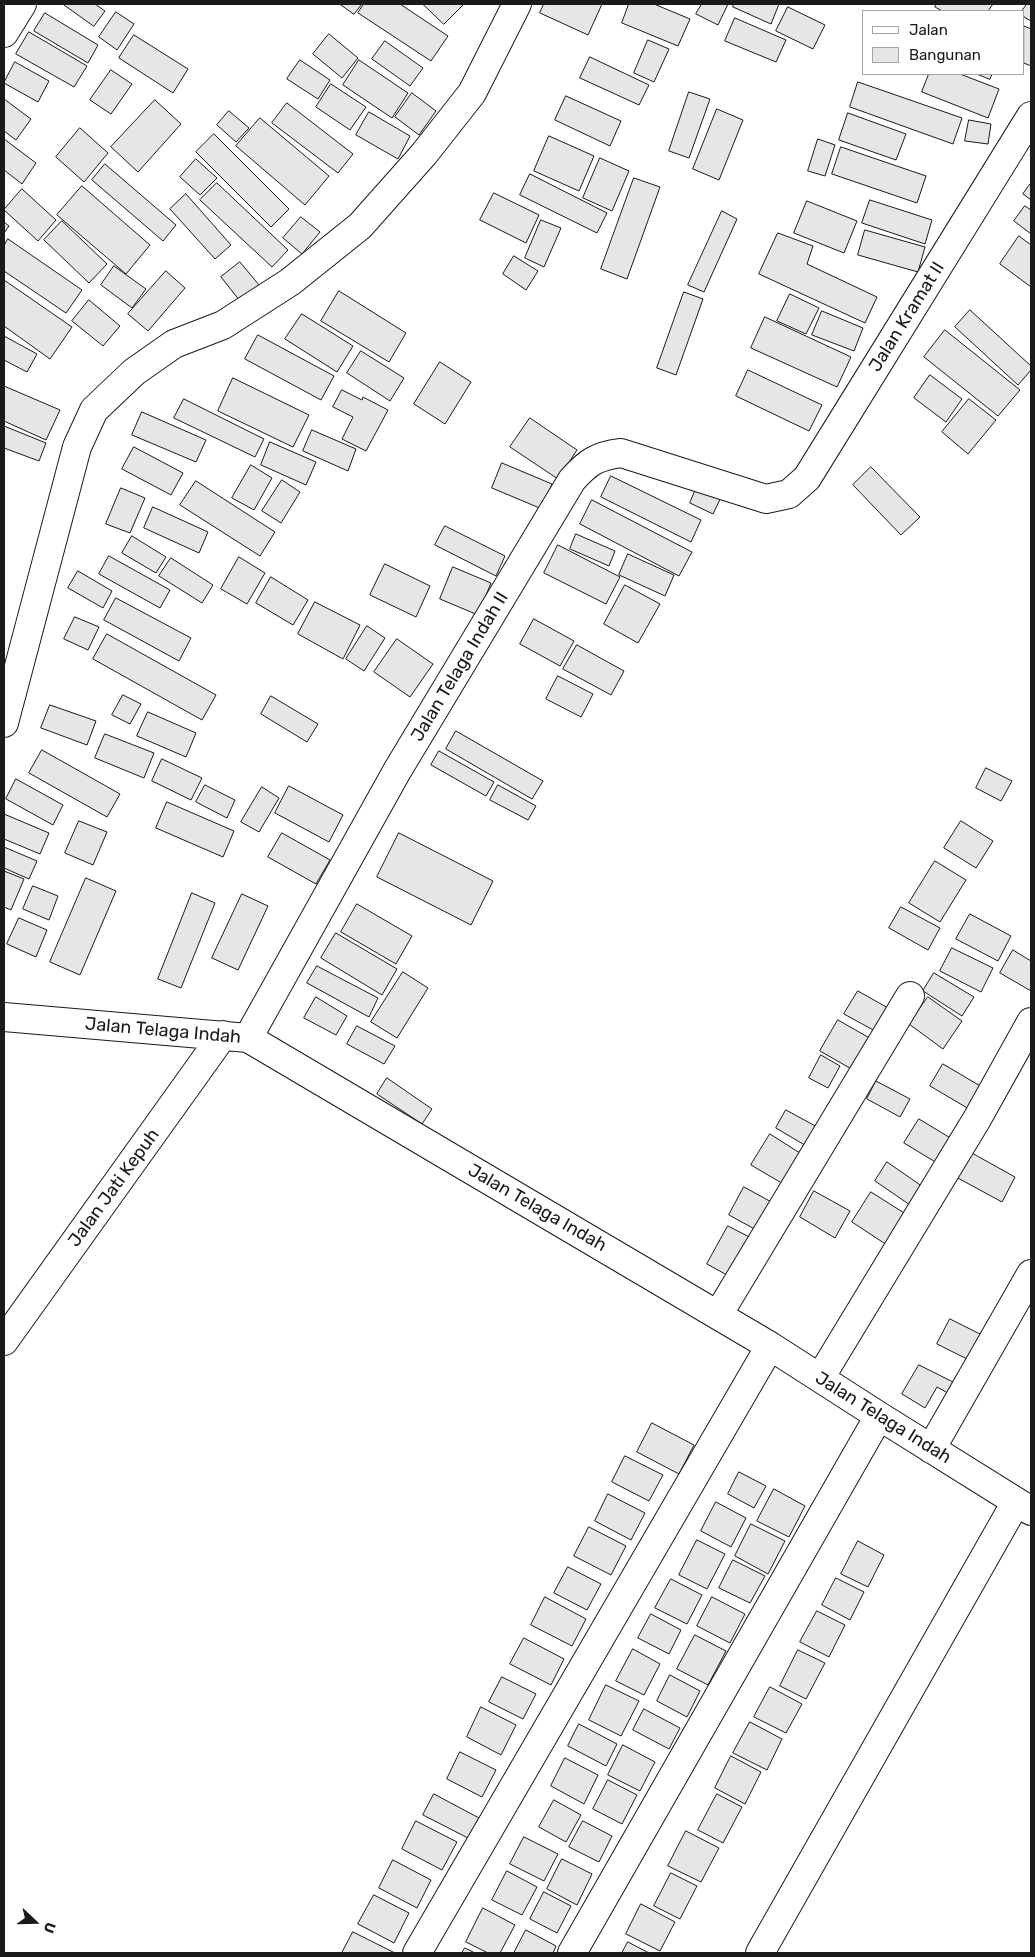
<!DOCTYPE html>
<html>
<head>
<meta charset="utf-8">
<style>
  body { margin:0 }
  #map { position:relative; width:1035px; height:1957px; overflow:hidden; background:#fff; font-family:Rubik,sans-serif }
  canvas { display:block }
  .frame { position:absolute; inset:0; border:5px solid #1a1a1a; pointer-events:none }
  .legend { position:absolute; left:862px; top:10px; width:162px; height:65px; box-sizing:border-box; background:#fff; border:1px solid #a3a3a3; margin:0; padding:6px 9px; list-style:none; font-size:15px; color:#1a1a1a }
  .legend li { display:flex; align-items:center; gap:10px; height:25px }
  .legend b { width:25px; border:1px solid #a3a3a3 }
  .north { position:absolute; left:10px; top:1897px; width:50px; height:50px; -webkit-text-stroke:4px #fff; paint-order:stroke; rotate:111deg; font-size:14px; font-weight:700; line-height:20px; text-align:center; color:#1a1a1a }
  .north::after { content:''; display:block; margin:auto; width:18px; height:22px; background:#1a1a1a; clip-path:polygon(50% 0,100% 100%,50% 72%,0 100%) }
</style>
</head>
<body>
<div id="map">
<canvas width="1035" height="1957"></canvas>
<div class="frame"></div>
<ul class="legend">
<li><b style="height:6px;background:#fff"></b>Jalan</li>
<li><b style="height:14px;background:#e6e6e6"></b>Bangunan</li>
</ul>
<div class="north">U</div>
</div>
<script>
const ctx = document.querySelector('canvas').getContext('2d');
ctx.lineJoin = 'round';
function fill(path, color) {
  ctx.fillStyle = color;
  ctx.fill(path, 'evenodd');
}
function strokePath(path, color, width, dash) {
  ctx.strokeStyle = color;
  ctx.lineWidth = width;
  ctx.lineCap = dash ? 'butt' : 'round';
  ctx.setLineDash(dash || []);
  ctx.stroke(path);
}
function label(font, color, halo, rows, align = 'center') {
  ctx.font = font + ' Rubik,sans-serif';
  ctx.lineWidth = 4;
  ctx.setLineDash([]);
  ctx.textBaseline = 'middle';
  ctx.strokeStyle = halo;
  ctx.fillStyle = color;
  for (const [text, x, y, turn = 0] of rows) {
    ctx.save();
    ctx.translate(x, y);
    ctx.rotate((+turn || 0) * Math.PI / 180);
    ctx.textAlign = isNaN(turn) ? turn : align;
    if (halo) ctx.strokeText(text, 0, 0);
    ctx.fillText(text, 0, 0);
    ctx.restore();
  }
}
const building = new Path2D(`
  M63,4H95L105,11L94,26Z
  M340,4H362L354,14Z
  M364,4H400L448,36L431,61L358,13Z
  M423,4H464L444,24Z
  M544,4H602L588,35L540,13Z
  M629,4H654L690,19L678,46L622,23Z
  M702,4H728L718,25L696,14Z
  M734,4H779L771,24L733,7Z
  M937,4H993L988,11H942L935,7Z
  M1027,4H1031V21L1024,17L1022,11Z
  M788,7L825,25L813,49L776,31Z
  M116,12L134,24L117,50L99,37Z
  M45,13L98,45L88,63L34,31Z
  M735,18L786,40L776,62L725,41Z
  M1024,26L1031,29V66L1024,63Z
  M29,32L87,66L74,87L16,54Z
  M329,34L358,58L342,78L313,54Z
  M134,35L188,69L173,93L119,58Z
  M648,40L669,49L654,82L634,73Z
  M385,41L423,68L410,86L372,59Z
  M590,57L649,85L639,105L580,78Z
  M300,60L330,80L318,99L287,79Z
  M359,60L408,93L392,118L343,85Z
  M15,62L49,81L38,102L4,83Z
  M111,70L132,84L111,114L90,100Z
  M929,74H960L999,89L988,118L922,92Z
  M977,74H992L990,79Z
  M858,82L962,118L953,144L850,107Z
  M331,84L366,107L350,130L316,107Z
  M689,92L710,99L689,158L669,151Z
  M412,93L436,111L419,135L395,117Z
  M566,96L621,121L610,146L555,120Z
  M4,99L31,119L16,140L4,131Z
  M155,100L181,124L138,172L111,147Z
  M287,103L353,154L338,173L272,123Z
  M717,109L743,120L719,180L693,169Z
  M229,111L249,128L236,142L217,125Z
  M369,112L410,136L398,159L356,135Z
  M848,113L906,134L896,160L839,140Z
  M260,118L329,176L305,205L236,146Z
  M969,120L991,124L988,144L965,141Z
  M80,128L108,153L84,182L56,157Z
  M214,134L289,209L271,227L196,152Z
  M549,136L594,156L579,191L534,171Z
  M4,139L36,163L22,184L4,170Z
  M818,139L835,145L825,176L808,171Z
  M841,147L926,176L917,203L832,174Z
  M600,158L629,171L612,211L583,198Z
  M196,159L217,178L200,195L180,177Z
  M105,164L176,225L163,241L92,180Z
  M530,174L607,213L597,233L520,195Z
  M634,178L660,187L627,279L601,269Z
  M217,183L288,250L272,267L200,200Z
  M1031,183V200L1023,194Z
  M82,186L150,245L126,274L57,215Z
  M22,189L56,220L38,241L4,210Z
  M494,193L539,215L526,243L480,220Z
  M186,194L231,245L215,259L170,209Z
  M870,200L932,220L925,244L862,223Z
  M807,201L857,221L844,253L794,233Z
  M1025,206L1031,210V234L1014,221Z
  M722,211L737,219L704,292L688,285Z
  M301,217L320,232L302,254L283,238Z
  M541,220L561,228L544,267L525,258Z
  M62,221L107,264L89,283L44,240Z
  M4,222L9,226L4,233Z
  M865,230L925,247L918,272L858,255Z
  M778,233L813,246L807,264L877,297L865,323L759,274Z
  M1019,236L1031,245V287L1000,264Z
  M8,239L82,290L66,313L4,271V246Z
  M514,256L538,271L526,290L503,274Z
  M240,262L259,285L240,301L221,277Z
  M114,266L146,289L132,308L101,285Z
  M166,271L185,288L148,331L128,314Z
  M4,280L72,327L50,359L4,326Z
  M339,291L406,333L389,362L321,321Z
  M684,292L703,299L676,375L657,368Z
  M790,294L819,308L806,334L777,321Z
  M89,300L120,326L103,346L72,321Z
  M970,310L1031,366V370L1018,385L955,327Z
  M822,311L863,328L854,351L812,335Z
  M302,314L353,346L337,372L285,339Z
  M765,317L851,357L837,387L751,348Z
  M945,330L1020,390L998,416L924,357Z
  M258,335L334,376L321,400L245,359Z
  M4,336L37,354L27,372L4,360Z
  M361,351L404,378L390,401L347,373Z
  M440,362L471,382L445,424L414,404Z
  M748,370L822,405L809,431L736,396Z
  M930,375L962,399L946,422L914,398Z
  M233,378L309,415L293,447L218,411Z
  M4,386L60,410L46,440L4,421Z
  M342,390L362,400L363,397L388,410L366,451L342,439L353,417L333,407Z
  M184,399L264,439L255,457L174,418Z
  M969,399L996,420L968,454L942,432Z
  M142,412L206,440L196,462L132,435Z
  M530,418L577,450L558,479L510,447Z
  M4,426L46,443L39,461L4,448Z
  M312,430L356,449L348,471L303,451Z
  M270,442L316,462L306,485L261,465Z
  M134,447L183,473L171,495L122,469Z
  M502,463L552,484L542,509L492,488Z
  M251,465L272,478L254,510L232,498Z
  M871,467L920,517L901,535L853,485Z
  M611,476L701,520L691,542L601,497Z
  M282,480L300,492L281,523L262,511Z
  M196,481L275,532L260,556L180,505Z
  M699,482L723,493L713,514L690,503Z
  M121,488L145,498L130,533L106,524Z
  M592,500L692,552L679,576L580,524Z
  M153,507L208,532L199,553L144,528Z
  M445,526L505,556L496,576L435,545Z
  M576,534L615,551L609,566L570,549Z
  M132,536L166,557L156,573L122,553Z
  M558,545L620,577L606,604L544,573Z
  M628,554L674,575L665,596L619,575Z
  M109,556L170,590L160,608L99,574Z
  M239,557L265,573L247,604L221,589Z
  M171,558L213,585L202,603L159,576Z
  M385,564L430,586L416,617L370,595Z
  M453,567L491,583L478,615L440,599Z
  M78,571L112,591L103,608L68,588Z
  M271,577L308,600L293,625L256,603Z
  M625,585L660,604L638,643L604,624Z
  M116,598L191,638L179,661L104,620Z
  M315,602L360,625L343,659L298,634Z
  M75,617L99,627L88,650L64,639Z
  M534,619L574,641L560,666L520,644Z
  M367,626L385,638L364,671L346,659Z
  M107,634L216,695L202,720L93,659Z
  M397,639L433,664L410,697L374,672Z
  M577,645L624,671L611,695L563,669Z
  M558,676L593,694L581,717L546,699Z
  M123,695L141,704L130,724L112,715Z
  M271,696L318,724L307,742L261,714Z
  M50,705L96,721L87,745L41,728Z
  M148,712L196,733L186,757L137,736Z
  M456,731L543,781L532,799L446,749Z
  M105,734L154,753L144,778L95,758Z
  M42,750L120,794L107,817L29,773Z
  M439,751L494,782L486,796L431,765Z
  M162,759L202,778L191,800L152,781Z
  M986,768L1012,781L1001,801L976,788Z
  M16,779L63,805L53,825L6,799Z
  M205,785L235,800L227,818L196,802Z
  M498,785L536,806L528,820L490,800Z
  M289,786L343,815L329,842L275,813Z
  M262,787L279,798L259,832L241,822Z
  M167,802L234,831L223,857L156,828Z
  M4,814L49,833L40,854L4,839Z
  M79,821L107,832L93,865L65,853Z
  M961,821L993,841L976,868L944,848Z
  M282,833L330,860L316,884L268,857Z
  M399,833L493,881L471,925L377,877Z
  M4,847L37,861L29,879L4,868Z
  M935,861L966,880L940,922L909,903Z
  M4,871L24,879L11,910L4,907Z
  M86,878L116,891L80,975L50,962Z
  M33,886L58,896L49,920L23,909Z
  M192,893L215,903L181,988L158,979Z
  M242,894L268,906L238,970L212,958Z
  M357,904L412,936L396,964L341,932Z
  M901,907L940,928L928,950L889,928Z
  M970,914L1011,936L998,961L956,939Z
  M19,918L47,930L36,957L7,944Z
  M336,933L397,969L382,995L321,958Z
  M952,948L993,968L981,992L940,971Z
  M1013,950L1031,961V991L1000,973Z
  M317,966L378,998L369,1017L307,983Z
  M403,972L428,988L397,1038L371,1022Z
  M934,973L974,997L962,1016L923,991Z
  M858,991L888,1008L875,1031L844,1014Z
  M316,997L347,1016L336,1035L304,1018Z
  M928,997L962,1021L943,1049L909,1024Z
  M838,1020L873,1040L855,1071L820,1051Z
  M357,1026L395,1046L384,1064L347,1044Z
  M821,1055L840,1066L828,1088L809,1078Z
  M943,1064L982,1087L969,1109L930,1086Z
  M387,1078L432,1109L422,1124L377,1094Z
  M876,1081L910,1099L900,1117L867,1099Z
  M786,1110L819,1128L808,1147L776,1128Z
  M919,1119L952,1139L937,1163L904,1143Z
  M770,1134L803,1155L785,1185L751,1165Z
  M970,1152L1015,1177L1002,1202L956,1177Z
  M887,1162L926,1189L913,1207L875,1181Z
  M744,1187L775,1204L760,1232L729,1215Z
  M814,1191L850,1211L835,1238L800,1217Z
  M871,1192L912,1218L893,1249L852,1222Z
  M728,1226L757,1241L736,1280L707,1264Z
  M950,1319L982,1335L969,1360L937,1344Z
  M919,1365L961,1386L955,1397L937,1387L925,1408L902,1394Z
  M652,1423L694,1445L679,1474L637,1452Z
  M625,1456L663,1475L649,1501L612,1482Z
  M739,1472L766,1486L754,1508L728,1494Z
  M774,1489L805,1506L789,1537L757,1521Z
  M608,1494L645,1513L631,1540L595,1521Z
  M716,1502L746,1518L731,1547L701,1531Z
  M751,1524L785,1541L768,1574L735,1556Z
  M589,1527L626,1546L611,1575L574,1556Z
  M697,1540L725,1554L707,1589L679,1575Z
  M858,1541L884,1555L868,1587L841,1574Z
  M733,1560L765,1576L750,1603L719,1588Z
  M568,1567L601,1584L587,1610L554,1593Z
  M836,1578L864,1592L850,1620L822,1605Z
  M671,1579L702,1595L687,1624L655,1608Z
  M545,1597L586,1619L572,1646L531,1625Z
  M712,1597L745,1614L730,1643L697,1626Z
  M817,1611L845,1625L829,1657L800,1642Z
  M651,1614L681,1630L669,1654L638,1638Z
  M695,1635L726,1651L708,1685L677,1669Z
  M524,1638L564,1659L551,1685L510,1664Z
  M633,1649L660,1664L644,1695L616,1681Z
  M798,1650L825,1663L806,1699L780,1686Z
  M670,1675L700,1691L687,1717L657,1701Z
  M502,1677L536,1694L523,1719L489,1702Z
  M606,1685L639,1701L621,1736L589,1720Z
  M770,1687L802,1704L786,1733L754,1717Z
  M481,1707L516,1725L501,1755L467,1737Z
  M644,1709L680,1728L669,1749L633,1730Z
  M750,1722L782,1739L767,1770L733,1753Z
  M579,1724L617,1744L606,1766L568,1746Z
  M623,1745L655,1762L640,1791L608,1775Z
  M460,1752L496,1770L482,1797L447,1779Z
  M731,1756L761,1772L745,1804L715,1788Z
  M565,1758L598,1775L584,1804L551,1786Z
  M608,1780L637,1795L622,1824L593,1809Z
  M434,1794L479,1818L468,1838L423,1815Z
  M717,1794L742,1807L723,1843L698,1830Z
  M554,1800L581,1815L566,1842L539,1827Z
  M416,1821L457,1842L442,1870L402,1849Z
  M583,1821L612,1836L599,1862L569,1847Z
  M686,1831L719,1848L701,1882L668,1866Z
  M524,1837L558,1854L544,1881L510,1864Z
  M562,1859L592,1874L577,1905L547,1889Z
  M393,1860L431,1880L417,1908L379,1888Z
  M507,1871L537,1887L522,1915L492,1900Z
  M671,1873L697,1886L680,1919L654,1906Z
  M544,1892L571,1906L557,1933L530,1919Z
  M374,1895L409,1913L394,1943L358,1924Z
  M641,1904L675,1922L660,1951L626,1934Z
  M483,1908L515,1925L500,1953H488L466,1942Z
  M526,1930L556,1946L553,1953H514Z
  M353,1932L395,1953H342Z
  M628,1942L649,1953H622Z
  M465,1948L475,1953H462Z`);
fill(building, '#e6e6e6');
strokePath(building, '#1a1a1a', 1);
const minor = new Path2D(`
  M4,33L22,4
  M4,723L77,447L94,410L134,372L174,344L223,325L290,282L360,226L424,154L472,93L517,4
  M4,1017L248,1038L770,1346L879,1416L1031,1511
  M248,1038L397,771L572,480C588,462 597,456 621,453L766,499L789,494L807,478L1031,116
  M718,1315L910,996
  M4,1341L223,1035
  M820,1378L977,1119L1031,1022
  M931,1449L1031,1274
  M417,1953L770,1346
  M572,1953L879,1416
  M760,1953L1016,1502`);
strokePath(minor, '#1a1a1a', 30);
strokePath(minor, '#fff', 28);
label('18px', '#1a1a1a', '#fff', [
  ["Jalan Kramat II",907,317,-58],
  ["Jalan Telaga Indah II",460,667,-59],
  ["Jalan Telaga Indah",163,1031,5],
  ["Jalan Jati Kepuh",114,1188,-54],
  ["Jalan Telaga Indah",537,1208,30],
  ["Jalan Telaga Indah",883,1418,32]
]);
</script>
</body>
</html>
